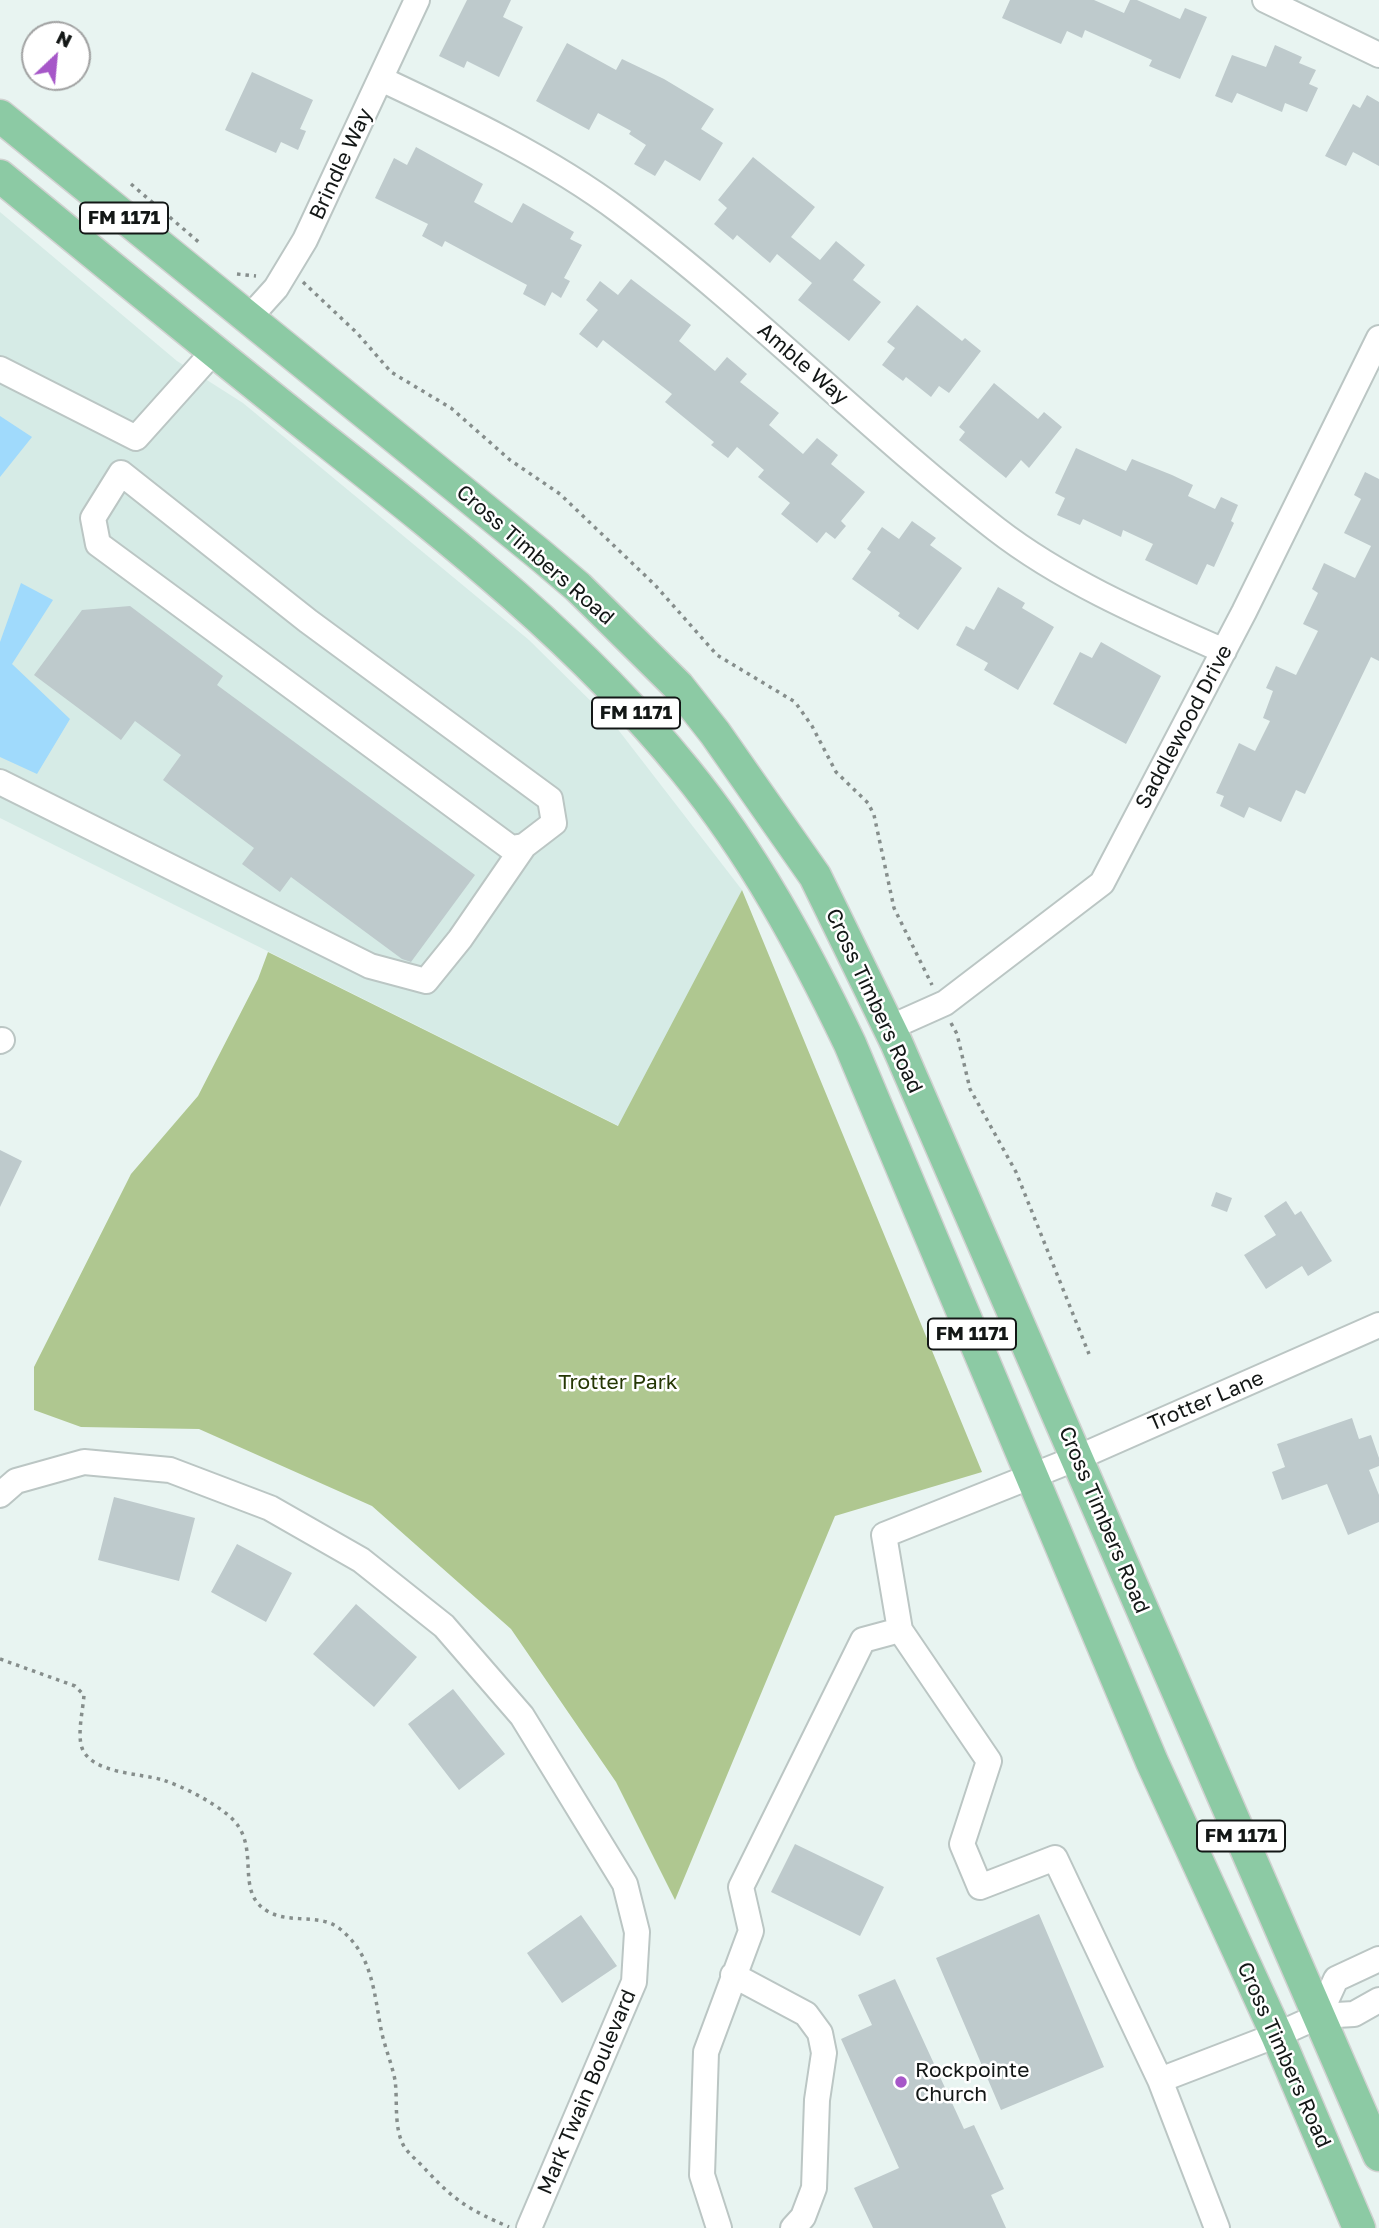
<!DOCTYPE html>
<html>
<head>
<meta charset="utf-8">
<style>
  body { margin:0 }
  #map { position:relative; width:1379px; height:2228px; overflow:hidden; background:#e8f4f1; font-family:"Golos Text",sans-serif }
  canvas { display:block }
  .north { position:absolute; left:21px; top:21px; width:70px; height:70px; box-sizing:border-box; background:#fff; border:2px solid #a1a2a2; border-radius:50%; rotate:26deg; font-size:19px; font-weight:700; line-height:28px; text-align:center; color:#131716 }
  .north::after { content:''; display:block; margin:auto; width:24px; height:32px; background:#a657c8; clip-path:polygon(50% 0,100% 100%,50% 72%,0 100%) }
</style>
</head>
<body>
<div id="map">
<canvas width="1379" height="2228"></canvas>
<div class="north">N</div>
</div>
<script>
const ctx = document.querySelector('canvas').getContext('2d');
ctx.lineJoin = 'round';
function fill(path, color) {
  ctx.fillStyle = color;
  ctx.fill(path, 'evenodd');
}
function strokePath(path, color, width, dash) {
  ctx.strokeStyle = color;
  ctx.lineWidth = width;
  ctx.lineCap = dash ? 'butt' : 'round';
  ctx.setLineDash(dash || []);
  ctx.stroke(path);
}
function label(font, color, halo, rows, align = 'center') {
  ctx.font = font + ' "Golos Text",sans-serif';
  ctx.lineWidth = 5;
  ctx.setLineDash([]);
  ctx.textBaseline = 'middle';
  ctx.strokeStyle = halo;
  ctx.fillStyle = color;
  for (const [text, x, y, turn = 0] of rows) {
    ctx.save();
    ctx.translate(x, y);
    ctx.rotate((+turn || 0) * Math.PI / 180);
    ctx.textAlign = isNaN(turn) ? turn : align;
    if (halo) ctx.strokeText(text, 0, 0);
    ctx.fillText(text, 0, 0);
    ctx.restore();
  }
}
fill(new Path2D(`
  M0,212L177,361L243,403L529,640L613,723L742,890L627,1130L0,818Z`), '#d6ebe6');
fill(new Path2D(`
  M742,890L982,1472L835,1516L675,1900L616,1782L511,1629L372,1506L199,1429L81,1427L34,1410V1367L131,1174L198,1096L258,979L268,952L618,1126Z`), '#afc790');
fill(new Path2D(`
  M0,416L32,437L0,477Z
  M21,583L53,600L12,664L70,719L37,774L0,757V642Z`), '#a0dafc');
fill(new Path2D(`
  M467,0H511L503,17L523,27L499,77L467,61L464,68L439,56Z
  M1010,0H1094L1124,13L1130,0H1137L1180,19L1185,8L1207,17L1180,79L1149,66L1152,60L1085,30L1082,38L1067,31L1061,44L1002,18Z
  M567,43L616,70L622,59L664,79L714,109L701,129L723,143L700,181L665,160L655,176L634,164L646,145L629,134L631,131L598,113L589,130L536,101Z
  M1275,45L1302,57L1299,63L1316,70L1309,84L1318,88L1307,112L1285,103L1282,112L1237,93L1232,103L1215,96L1232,55L1266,67Z
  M252,72L313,100L300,129L306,131L298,150L281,142L276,153L225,130Z
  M1367,95L1379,102V166L1353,152L1346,166L1325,156L1353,104L1360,108Z
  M416,147L483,184L474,202L512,223L523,203L574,232L570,239L582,245L564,278L570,281L561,298L552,292L545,306L523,294L527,285L445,241L442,247L422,236L428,224L375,198L394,158L407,165Z
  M753,157L815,207L791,237L820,260L836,241L865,265L853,280L881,302L849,341L798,300L812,283L777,254L770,263L737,235L733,240L714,224L727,208L718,200Z
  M631,279L691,325L679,341L715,371L727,357L747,374L740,382L779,413L769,425L803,454L817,438L838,455L831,464L865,492L841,521L846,526L835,539L826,532L817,543L781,514L790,503L758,477L764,470L737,447L728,458L711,445L714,442L665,402L672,394L603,340L597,348L579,334L598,310L586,300L600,281L618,295Z
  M917,305L962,341L965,338L981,351L949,393L939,386L931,397L906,377L903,381L882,365L895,348L887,342Z
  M994,383L1038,419L1044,412L1062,427L1029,468L1021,460L1006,478L959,440L965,432L959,427Z
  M1076,448L1126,471L1132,459L1172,475L1193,485L1188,496L1215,509L1221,497L1238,505L1231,521L1234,523L1214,567L1207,564L1197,585L1145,560L1153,544L1123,530L1121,537L1083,519L1080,525L1057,515L1065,498L1055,493Z
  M1365,472L1379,479V661L1371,657L1305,794L1296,790L1281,822L1249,807L1244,818L1220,806L1224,796L1216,793L1239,743L1255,751L1270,721L1263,718L1273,691L1266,688L1276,666L1296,675L1318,631L1303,624L1318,593L1312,589L1324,563L1355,578L1371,546L1344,533L1361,499L1354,495Z
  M912,521L936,538L930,545L962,568L918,630L898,616L900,613L852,579L871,552L867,549L882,527L899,539Z
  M998,587L1025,603L1022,608L1054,627L1018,690L984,670L988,663L956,645L966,626L974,630Z
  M130,606L223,676L217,685L475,875L411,962L402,959L291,877L280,892L242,864L254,848L163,780L181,755L135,721L121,740L34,675L82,610Z
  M1101,642L1161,676L1126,744L1053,704L1080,652L1092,658Z
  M0,1150L22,1161L0,1207Z
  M1216,1192L1232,1198L1227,1212L1211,1206Z
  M1286,1201L1295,1215L1301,1211L1332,1261L1308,1276L1302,1266L1266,1289L1244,1255L1276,1235L1264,1216Z
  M1352,1418L1359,1439L1371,1435L1379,1458V1466L1369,1470L1379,1495V1522L1348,1535L1327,1484L1282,1500L1272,1472L1285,1467L1277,1444Z
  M114,1497L195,1518L179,1581L98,1560Z
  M237,1544L292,1573L266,1622L211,1592Z
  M356,1604L417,1657L374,1707L313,1654Z
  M453,1689L505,1754L459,1790L408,1724Z
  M795,1844L884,1887L860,1936L771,1892Z
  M1039,1914L1104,2067L1001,2110L936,1958Z
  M581,1915L617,1966L562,2003L527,1953Z
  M895,1979L964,2129L974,2125L1004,2189L991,2195L1006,2228H873L854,2188L899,2168L841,2039L872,2025L858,1995Z`), '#becacc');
const minor = new Path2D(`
  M1265,0L1379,55
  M381,79C462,117 549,158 621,212C752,310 867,429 996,529C1063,581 1147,617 1224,651
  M248,319L276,288L305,240L417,0
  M0,369L136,438L214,351
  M121,473L308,621L550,799L554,823L524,846L511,848L98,544L93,518Z
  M0,782L370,966L426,981L460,939L524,846
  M889,1028L945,1003L1102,883L1244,612L1379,338
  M0,1041L2,1040
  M0,1495L16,1481L84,1462L170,1470L270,1508L361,1560L444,1626L522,1716L625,1884L637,1932L634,1982L529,2228
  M900,1630L989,1761L962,1844L980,1887L1055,1858L1160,2080L1277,2035L1319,2016L1354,2014L1379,2000
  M733,1975L806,2014L820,2033L824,2053L817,2100L814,2188L803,2217L793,2228
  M1319,2016L1336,1979L1379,1959
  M1160,2080L1217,2228
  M719,2228L702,2175L706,2052L751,1931L741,1887L863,1640L900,1630L884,1535L1077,1458L1379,1325`);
const major = new Path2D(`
  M0,116L539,554L578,587L678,686L715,733L815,876L896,1042L1379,2155
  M0,176C107,264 213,351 321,437C450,539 580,641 685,770C753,853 804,948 850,1044L1152,1762L1277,2035L1359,2228`);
strokePath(minor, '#bbc6c4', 28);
strokePath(major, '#d0d1d0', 35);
strokePath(new Path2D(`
  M131,184L201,244
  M237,274L256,276
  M303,282L357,333L391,372L451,408L510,460L560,494L655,585L717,655L795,702L812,726L836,772L868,803L874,815L894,908L932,985
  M951,1023L957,1034L970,1089L1016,1172L1089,1354
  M0,1659L75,1686L84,1695C83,1710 77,1734 82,1748C92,1774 140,1773 163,1780C184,1787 211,1801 228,1815C265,1845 231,1892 269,1912C291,1924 321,1913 340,1929C374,1956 374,1996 382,2034C386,2050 392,2065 395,2080C398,2101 393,2129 405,2148C411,2156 420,2163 427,2171C456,2202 470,2210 509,2227`), '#868e8c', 3.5, [3.5, 5]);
strokePath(minor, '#fff', 24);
strokePath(major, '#8ccaa4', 32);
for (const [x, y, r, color] of [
  [901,2082,7,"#a657c8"]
]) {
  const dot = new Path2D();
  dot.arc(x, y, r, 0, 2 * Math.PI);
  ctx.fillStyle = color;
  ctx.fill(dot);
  strokePath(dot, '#fff', 2.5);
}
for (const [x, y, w] of [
  [124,218,88],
  [636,713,88],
  [972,1334,88],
  [1241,1836,88]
]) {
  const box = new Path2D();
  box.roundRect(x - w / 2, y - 15.5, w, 31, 5);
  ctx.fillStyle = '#fff';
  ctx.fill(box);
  strokePath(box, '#131716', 2);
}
label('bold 19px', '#131716', null, [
  ["FM 1171",124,218],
  ["FM 1171",636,713],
  ["FM 1171",972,1334],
  ["FM 1171",1241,1836]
]);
label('21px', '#131716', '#fff', [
  ["Brindle Way",341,164,-65],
  ["Amble Way",803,364,41],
  ["Cross Timbers Road",535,555,41],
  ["Saddlewood Drive",1184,727,-62],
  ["Cross Timbers Road",874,1001,65],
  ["Trotter Lane",1206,1401,-23],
  ["Cross Timbers Road",1104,1520,67],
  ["Cross Timbers Road",1284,2055,66],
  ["Mark Twain Boulevard",587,2092,-67]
]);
label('21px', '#263705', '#fff', [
  ["Trotter Park",618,1382]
]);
label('21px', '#131716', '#fff', [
  ["Rockpointe",915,2070],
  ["Church",915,2094]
], 'left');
</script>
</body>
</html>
